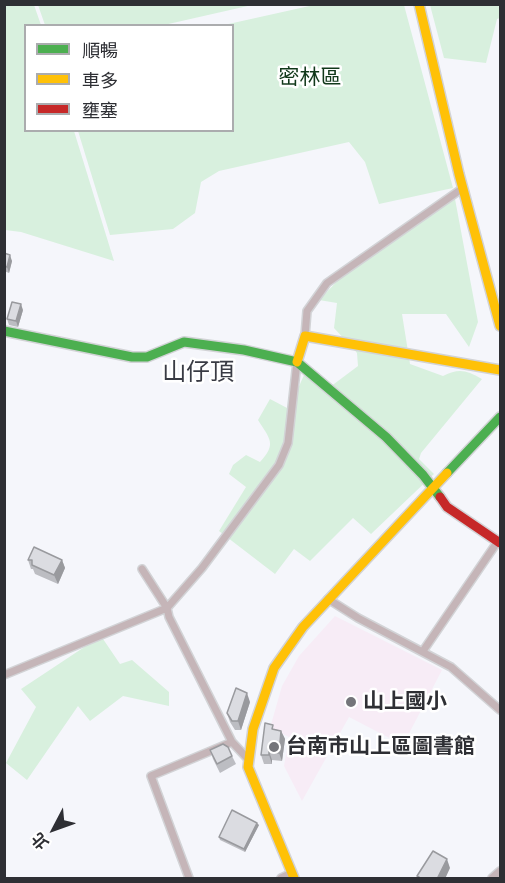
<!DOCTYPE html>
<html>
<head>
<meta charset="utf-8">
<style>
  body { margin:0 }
  #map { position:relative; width:505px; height:883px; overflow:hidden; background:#f5f6fb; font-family:"Alegreya Sans","Noto Sans TC",sans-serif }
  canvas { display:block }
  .frame { position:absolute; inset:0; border:6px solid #2e2f34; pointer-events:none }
  .legend { position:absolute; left:24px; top:24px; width:210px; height:108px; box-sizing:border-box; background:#fff; border:2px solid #abacae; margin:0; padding:8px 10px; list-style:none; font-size:18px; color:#2e2f34 }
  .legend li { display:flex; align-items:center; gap:12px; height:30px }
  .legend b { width:30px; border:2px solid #abacae }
  .north { position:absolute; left:24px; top:799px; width:60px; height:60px; -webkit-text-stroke:4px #fff; paint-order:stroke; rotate:229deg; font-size:16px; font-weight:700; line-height:24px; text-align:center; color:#2e2f34 }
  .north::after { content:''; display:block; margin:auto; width:21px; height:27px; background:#2e2f34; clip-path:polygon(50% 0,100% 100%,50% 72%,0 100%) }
</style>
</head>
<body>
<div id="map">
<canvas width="505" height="883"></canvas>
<div class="frame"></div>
<ul class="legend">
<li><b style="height:8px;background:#4caf50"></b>順暢</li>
<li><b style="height:8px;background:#ffc107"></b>車多</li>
<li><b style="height:8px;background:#c62828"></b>壅塞</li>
</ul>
<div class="north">北</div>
</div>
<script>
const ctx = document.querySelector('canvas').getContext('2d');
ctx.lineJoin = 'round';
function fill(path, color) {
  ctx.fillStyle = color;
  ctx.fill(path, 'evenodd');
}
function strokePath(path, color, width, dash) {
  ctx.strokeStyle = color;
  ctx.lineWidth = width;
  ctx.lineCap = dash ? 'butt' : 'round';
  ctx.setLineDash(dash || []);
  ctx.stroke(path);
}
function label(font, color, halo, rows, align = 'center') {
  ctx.font = font + ' "Alegreya Sans","Noto Sans TC",sans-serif';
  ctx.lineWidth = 5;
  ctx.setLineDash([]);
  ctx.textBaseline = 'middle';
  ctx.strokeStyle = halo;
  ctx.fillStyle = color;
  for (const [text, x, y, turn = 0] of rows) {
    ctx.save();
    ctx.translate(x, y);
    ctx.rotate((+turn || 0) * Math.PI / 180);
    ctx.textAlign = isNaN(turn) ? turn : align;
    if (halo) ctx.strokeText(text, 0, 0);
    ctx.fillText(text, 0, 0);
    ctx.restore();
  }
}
fill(new Path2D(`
  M335,616L442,670L403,745L349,717L302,801L284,766L289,737L270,728L282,686L299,656Z`), '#f7ecf6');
fill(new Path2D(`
  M4,5H34L41,25L26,26V130L74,131L114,261L21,232L5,230Z
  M38,5V4L252,5L164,25H45Z
  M314,5H404L453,188L379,204L365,162L349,142L219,171L201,182L195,213L173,229L110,235L78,131L232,130V26L224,25Z
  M430,5H500V18L497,19L486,63L444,58Z
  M455,199L478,322L469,347L446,314H402L410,364L443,376C459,368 466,370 482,379L421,453L419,459L434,474L371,534L353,518L310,561L294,549L275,574L219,531L246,487L229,474L233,465L246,455L260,462C277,444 270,439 258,420L270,399L289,409L304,375L326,390L358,366L357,353L334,328L337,303L319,300L346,272L443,203Z
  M101,636L120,664L132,660L169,692V706L123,696L90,721L78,706L27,780L6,763L36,707L21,689Z`), '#d8f0de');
const street = new Path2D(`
  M305,336L307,311L327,283L463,188
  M328,599L358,618L451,667L500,710
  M423,651L498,541
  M4,675L167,608L142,569
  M247,758L232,742L169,617L167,608L202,568L279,465L288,443L297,362
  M189,878L151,776L232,742
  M281,878L292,873
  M492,878L500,871`);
const fast = new Path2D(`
  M4,331L132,357H147L184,342L244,350L297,362L386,437L423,475L440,497
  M447,473L500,417`);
const slow = new Path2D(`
  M419,4L459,174L500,326
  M297,362L305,336L500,370
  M294,878L248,767L253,729L274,668L303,627L447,473`);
const jam = new Path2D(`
  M440,497L447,507L500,543`);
strokePath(street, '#d2d3d6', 10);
strokePath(fast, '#d2d3d6', 12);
strokePath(slow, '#d2d3d6', 12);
strokePath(jam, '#d2d3d6', 12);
strokePath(street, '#c5b5b8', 7);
strokePath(fast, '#4caf50', 9);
strokePath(slow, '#ffc107', 9);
strokePath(jam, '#c62828', 9);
fill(new Path2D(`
  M4,253L12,261L9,273L4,271Z
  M23,310L18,327L9,325L7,319Z
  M28,560H62L65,568L58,584L35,574L33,569H31Z
  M250,702L241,730H235L230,722L227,713Z
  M274,729L281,731L285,739L282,761L272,760V764H264L261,755Z
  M210,750L232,756L236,764L220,773L213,759Z
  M259,825L245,852L220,840L219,837Z`), '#bcbdc2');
fill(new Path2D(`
  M10,255L12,261L9,273L7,267Z
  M21,304L23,310L18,327L16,321Z
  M62,560L65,568L58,584L54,575Z
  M247,693L250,702L241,730L238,721Z
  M281,731L285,739L282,761L279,753Z
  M269,751L272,760V764L269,755Z
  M257,823L259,825L245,852L244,849Z
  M447,859L450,868L445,879H437Z`), '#999a9e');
const building = new Path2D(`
  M4,253L10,255L7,267L4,266Z
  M12,302L21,304L16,321L7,319Z
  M34,547L62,560L54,575L32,565V560H28Z
  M236,688L247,693L238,721H232L227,713Z
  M265,723L273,725L272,729L281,731L279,753L269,751V755H261Z
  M223,744L228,747L232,756L217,764L210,750Z
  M232,810L257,823L244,849L219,837Z
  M433,851L447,859L437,879H422L417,876Z`);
fill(building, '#dbdce1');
strokePath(building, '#999a9e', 1.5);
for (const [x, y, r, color] of [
  [351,702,6,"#74757a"],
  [274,747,6,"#74757a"]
]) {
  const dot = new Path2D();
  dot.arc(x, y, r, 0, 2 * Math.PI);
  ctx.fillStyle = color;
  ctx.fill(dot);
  strokePath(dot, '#fff', 2);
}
label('21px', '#11381a', '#fff', [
  ["密林區",310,78]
]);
label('bold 21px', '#2e2f34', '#fff', [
  ["山上國小",363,702],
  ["台南市山上區圖書館",286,747]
], 'left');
label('24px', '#393b44', '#fff', [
  ["山仔頂",198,373]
]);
</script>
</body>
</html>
